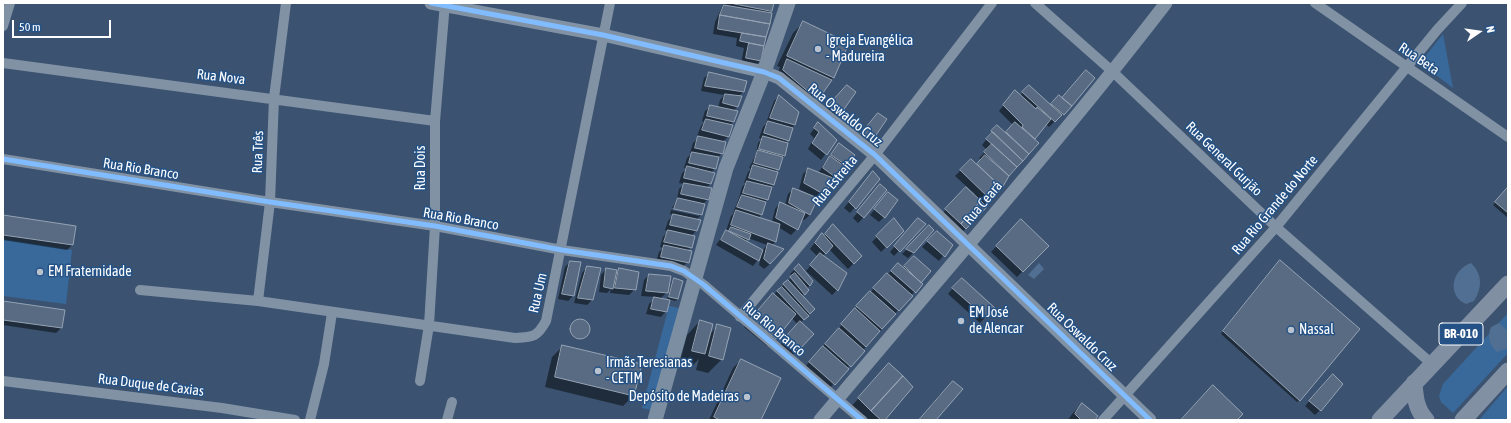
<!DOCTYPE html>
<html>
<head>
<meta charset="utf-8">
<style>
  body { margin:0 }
  #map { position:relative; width:1511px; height:423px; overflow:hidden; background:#3b5370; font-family:"Asap Condensed",sans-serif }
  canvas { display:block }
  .frame { position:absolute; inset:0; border:4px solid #fff; pointer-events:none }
  .north { position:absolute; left:1459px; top:12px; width:40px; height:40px; -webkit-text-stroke:3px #255286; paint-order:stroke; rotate:77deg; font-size:11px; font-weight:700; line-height:16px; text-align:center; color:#fff }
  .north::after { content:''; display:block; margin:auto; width:14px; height:18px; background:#fff; clip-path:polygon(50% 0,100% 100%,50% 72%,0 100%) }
  .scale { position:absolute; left:12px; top:20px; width:99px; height:18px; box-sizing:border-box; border:2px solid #fff; border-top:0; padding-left:5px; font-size:12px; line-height:14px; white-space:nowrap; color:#fff; -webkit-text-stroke:3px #255286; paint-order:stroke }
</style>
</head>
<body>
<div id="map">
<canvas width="1511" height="423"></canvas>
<div class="frame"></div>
<div class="north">N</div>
<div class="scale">50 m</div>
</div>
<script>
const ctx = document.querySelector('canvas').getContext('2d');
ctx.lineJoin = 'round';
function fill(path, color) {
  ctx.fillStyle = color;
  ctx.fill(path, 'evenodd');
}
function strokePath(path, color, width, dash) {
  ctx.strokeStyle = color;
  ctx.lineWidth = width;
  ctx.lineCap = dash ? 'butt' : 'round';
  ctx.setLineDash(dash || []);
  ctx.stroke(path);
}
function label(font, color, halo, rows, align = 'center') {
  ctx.font = font + ' "Asap Condensed",sans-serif';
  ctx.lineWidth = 3;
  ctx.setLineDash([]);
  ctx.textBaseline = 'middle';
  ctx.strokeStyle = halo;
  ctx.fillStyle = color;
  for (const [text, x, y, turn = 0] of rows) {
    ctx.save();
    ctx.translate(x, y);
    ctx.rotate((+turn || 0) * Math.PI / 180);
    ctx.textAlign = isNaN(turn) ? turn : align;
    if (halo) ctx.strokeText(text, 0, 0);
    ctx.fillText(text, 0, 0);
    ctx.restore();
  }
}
fill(new Path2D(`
  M1443,34L1453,88L1420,63Z
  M3,239L72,250L66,304L3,296Z
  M669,306L684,309L655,411L642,408Z
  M1508,313V353L1453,413L1441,402L1439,396L1443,384Z
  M1508,386V420H1479Z`), '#39699b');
fill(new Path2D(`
  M1039,263L1044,269L1034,279L1028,275Z
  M1471,263C1483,275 1482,288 1474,301L1466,304C1447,296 1451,270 1471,263Z
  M1499,323L1508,331V348L1497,352C1489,344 1487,337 1491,327Z`), '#516f93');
fill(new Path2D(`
  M724,3H773L771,11L768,14H771L760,61L755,66L741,64L744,48L736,46L737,38L713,34L715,22Z
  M804,22L847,43L833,78L809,107L776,78L780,67L777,66L793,33Z
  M710,73L746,82L743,92L738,97H740L737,107L733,111V122L730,125L729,136L722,142V153L717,158L715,168L711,173V183L706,188L708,199L703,204L701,215L696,220V231L691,236V247L687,251L688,262L682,267L656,262L659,252L663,248L660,247L663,237L668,231L665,230L668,221L673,215L670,214L671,210L699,216V213L672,208L678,199H677L679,189L684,184L679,183L682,173L687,169L684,168L687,158L692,153H690L693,143L700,136H697L701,126L704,122L702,121L705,111L711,106L718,108L720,100L724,95L701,91L704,78Z
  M1094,78L1058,120L1057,119L1049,127L1046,124L1033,139L1037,143L961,234L941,215L960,194L973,196L975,194L955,176L971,160L977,165L981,160L979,158L987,150L982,145L997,126L1005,133L1013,125L999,111L1010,97L1020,96L1024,91L1050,105L1053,101L1062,99Z
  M842,92L855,93L834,120L824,111Z
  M779,96L795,125L791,128L788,140L785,143L784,156L775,172L773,185L770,188L762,214L758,218L772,222L775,209L780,203L785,205L788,194L793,189L806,194L807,193L799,189L803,174L808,169L818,173L839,144L854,155L837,179L832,184L830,182L824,195L819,200L817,199L810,215L804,220L801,219L797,229L791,235L778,227L776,241L771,246L770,264L764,269L759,265L761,256L753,266L716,245L726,231L731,216L734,213H733L739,198L742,187L746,183H744L748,172L751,169L749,168L756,154L758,143L762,139L759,138L763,127L767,123H766L774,101ZM748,238L767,245L763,250L745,242Z
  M886,119L866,146L857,140L873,120Z
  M818,124L836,140L821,160L808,149L814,138L810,134Z
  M873,172L879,179L850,213L844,208Z
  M1508,189V218L1493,205Z
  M875,191L864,217L858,223L853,218Z
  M883,199L884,217L879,222L870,215Z
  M3,216L72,245L67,250L3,240Z
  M893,220L903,231L881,252L872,242Z
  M1021,221L1047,246L1017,277L991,252Z
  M913,224H924L894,256L890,252Z
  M929,227L914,252L908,258L902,254Z
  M828,231L861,256L848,269L829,249L823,256L837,290L832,295L806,271L818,257L810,249L817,240L822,235L824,236Z
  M937,232L952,245L939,261L922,247Z
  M914,258L921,284L829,389L804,368L882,279L898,265L903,269Z
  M570,262L580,263L573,296L568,301L558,299L565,267Z
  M1278,263L1300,400L1297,402L1221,334Z
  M799,265L812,282L802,296L814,309L800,323L812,334L792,356L780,345L798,325L792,318L767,346L744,327L766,302L792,277L790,274Z
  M587,267L592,300L587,305L574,303L582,273Z
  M606,269L615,274L619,269L635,289L629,295L610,293L611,289L607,293L599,292L601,275Z
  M649,275L668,291L660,299L667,300L672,282L674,279L678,299L675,301L669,299L666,311L661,317L646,314L649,304L656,297L641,296L644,280Z
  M956,284L994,308L980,323L948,294Z
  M3,302L61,328L56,333L3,325Z
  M570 330a9 9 0 1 1 18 0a9 9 0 1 1-18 0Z
  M700,321L710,334L718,326L722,359L708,373L696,370L699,359L690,368L679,365L687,335Z
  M563,346L641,365L633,396L623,406L545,387L552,357Z
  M741,360L760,420H709L733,368Z
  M889,364L883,420H870L865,416L861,420L849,409Z
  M1328,380L1320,410L1315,415L1305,406Z
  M953,382L935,420H919L939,396Z
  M1082,404L1094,420H1068L1072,414Z`), '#0007');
const building = new Path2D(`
  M730,3H774L772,11Z
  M724,5L772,13L770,24L720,15Z
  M720,15L770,24L766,37L718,29Z
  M803,21L849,43L834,78L787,56Z
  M742,33L766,37L764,46L740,41Z
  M749,43L764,46L761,61L746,58Z
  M787,59L832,80L818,100L783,70Z
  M1086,70L1095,78L1072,106L1062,98Z
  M709,72L747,81L744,92L705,86Z
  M847,85L856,92L840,115L829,105Z
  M1029,85L1062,115L1055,122L1022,92Z
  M1015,90L1036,109L1037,107L1051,119L1035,139L1022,127L1023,125L1003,105Z
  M725,94L742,96L738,107L723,103Z
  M779,95L799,112L795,125L770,118Z
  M1059,95L1072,106L1064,115L1051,104Z
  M710,105L738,111L734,122L707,116Z
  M878,113L887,119L872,141L861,134Z
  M706,119L733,125L729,137L702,130Z
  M768,121L793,128L789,141L764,133Z
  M818,122L837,140L827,155L812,143L819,132L814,128Z
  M1015,122L1039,143L1029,154L1006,132Z
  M997,125L1029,154L1023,161L991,131Z
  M993,132L1023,161L1017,167L986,139Z
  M698,136L726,142L723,154L695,148Z
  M763,136L788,143L785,156L759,149Z
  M839,143L855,155L847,166L831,155Z
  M992,144L1017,167L1009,176L984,152Z
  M758,150L783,157L779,170L754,163Z
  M692,152L719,157L716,169L689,163Z
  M985,155L1009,176L1002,188L977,164Z
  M830,156L847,168L838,179L823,168Z
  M971,159L1002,188L991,200L960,170Z
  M753,165L778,172L774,185L749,178Z
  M687,166L715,173L711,184L684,178Z
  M808,168L833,178L825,195L804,183Z
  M873,171L880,179L856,209L849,202Z
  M747,181L772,187L768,200L743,193Z
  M684,183L712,188L709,200L681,194Z
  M880,184L887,190L864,218L857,212Z
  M966,187L981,201L961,224L945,209Z
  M1508,187V213L1495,202Z
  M793,188L818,198L810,215L789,203Z
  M888,192L898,200L885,218L874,209Z
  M742,195L766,202L762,215L737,207Z
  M678,198L705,204L702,215L674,209Z
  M981,201L987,207L966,229L961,224Z
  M780,202L805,213L798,230L776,218Z
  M736,210L780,224L776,242L731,225Z
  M673,214L701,220L697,231L670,225Z
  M3,215L76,226L73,245L3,235Z
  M894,218L904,231L887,248L876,236Z
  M918,218L926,224L900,252L894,246Z
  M1021,219L1049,246L1023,272L996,246Z
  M833,224L862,256L854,264L825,234Z
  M929,225L934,230L914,253L906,249Z
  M731,227L751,234L749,240L729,231Z
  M668,230L695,236L692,248L664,242Z
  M726,230L763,250L759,261L721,240Z
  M937,231L953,245L945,257L927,241Z
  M822,233L833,246L826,254L815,243Z
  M768,243L784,249L770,264L764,259Z
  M664,245L692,251L689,263L661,257Z
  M820,253L847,273L838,291L810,265Z
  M914,256L931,271L921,283L904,266Z
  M1280,260L1360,329L1300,401L1223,331Z
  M570,261L581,262L574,296L562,294Z
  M898,263L923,284L916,293L891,271Z
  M799,264L813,281L810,286L794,269Z
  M587,266L601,268L593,300L578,298Z
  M606,268L617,270L613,289L604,287Z
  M619,268L639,272L636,290L615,288Z
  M795,273L809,290L805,295L790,277Z
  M887,273L913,296L899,311L873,288Z
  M649,274L671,276L668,293L646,291Z
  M674,278L683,281L678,299L669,297Z
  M962,278L995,308L986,318L952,288Z
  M788,280L815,309L810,314L783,284Z
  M782,287L809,316L804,320L777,291Z
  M870,291L896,314L882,329L856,306Z
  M773,293L796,314L776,339L751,319Z
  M654,297L670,300L667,312L651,309Z
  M3,301L65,310L62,328L3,320Z
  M855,308L880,331L866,347L841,324Z
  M570 329a10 10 0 1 1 20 0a10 10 0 1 1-20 0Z
  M700,320L713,324L705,354L692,351Z
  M800,321L814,334L798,351L784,339Z
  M717,324L731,328L723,360L709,356Z
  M839,328L865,351L851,367L825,344Z
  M562,345L642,364L634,396L555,377Z
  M823,346L849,369L835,385L809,362Z
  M741,359L781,378L761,420H720L714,417Z
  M889,363L903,376L871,411L858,398Z
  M1333,374L1343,384L1321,411L1309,401Z
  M903,376L913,387L885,420H881L871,411Z
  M953,381L963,389L936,420H919Z
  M1213,385L1243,414L1237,420H1181Z
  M1082,403L1098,416L1095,420H1081L1075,414Z`);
fill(building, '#586b82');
strokePath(building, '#95a3b4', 1);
strokePath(new Path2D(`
  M1035,3L1113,72L1276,227L1432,364
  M1315,3L1508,137
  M3,26L10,3
  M3,63L435,121
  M3,159L270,202L435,226L562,250L671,266L684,271L704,285L862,420
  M140,290L258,301L515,338C534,337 537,337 546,321L610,3
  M258,301L270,202L274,98L286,3
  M740,317L875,155L992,3
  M3,381L222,408L295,420
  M420,381L429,325L435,226V121L445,3
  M310,420L324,364L332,313
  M447,420L452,402
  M1103,420L1276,227L1437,30L1462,3`), '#8292a5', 10);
strokePath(new Path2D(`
  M431,3L603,35L764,72L779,78L875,155L1150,420
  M820,420C936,281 1056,146 1166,3`), '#8292a5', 13);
strokePath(new Path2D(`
  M655,420L726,168L764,72L788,3`), '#7c8ea1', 15);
strokePath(new Path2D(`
  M1414,383C1415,397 1416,409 1426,420
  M1380,420L1508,284`), '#818fa3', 17);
strokePath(new Path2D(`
  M1463,420L1508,371`), '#8290a4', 17);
strokePath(new Path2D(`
  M431,3L603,35L764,72L779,78L875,155L1150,420
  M3,159L270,202L435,226L562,250L671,266L684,271L704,285L862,420`), '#80bcff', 5);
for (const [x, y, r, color] of [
  [818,49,4,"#bac3cd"],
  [40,272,4,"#bac3cd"],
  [961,321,4,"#bac3cd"],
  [1291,330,4,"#bac3cd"],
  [598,371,4,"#bac3cd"],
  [747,397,4,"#bac3cd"]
]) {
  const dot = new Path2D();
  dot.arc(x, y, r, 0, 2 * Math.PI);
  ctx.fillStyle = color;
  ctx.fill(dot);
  strokePath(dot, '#255286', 1.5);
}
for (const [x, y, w] of [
  [1461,334,44]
]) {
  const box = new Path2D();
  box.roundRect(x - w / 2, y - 11, w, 22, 3);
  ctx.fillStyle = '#255286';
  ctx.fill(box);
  strokePath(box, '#fff', 1);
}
label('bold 13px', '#fff', null, [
  ["BR-010",1461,334]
]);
label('14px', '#fff', '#255286', [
  ["Igreja Evangélica",826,41],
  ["- Madureira",826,57],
  ["EM Fraternidade",48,272],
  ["EM José",969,313],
  ["de Alencar",969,329],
  ["Nassal",1299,330],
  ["Irmãs Teresianas",606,363],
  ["- CETIM",606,379],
  ["Depósito de Madeiras",739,397,"right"]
], 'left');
label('14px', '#fff', '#255286', [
  ["Rua Beta",1419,59,34],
  ["Rua Nova",221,77,7],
  ["Rua Oswaldo Cruz",845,115,39],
  ["Rua Três",258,152,-88],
  ["Rua General Gurjão",1224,159,44],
  ["Rua Dois",421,168,-90],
  ["Rua Rio Branco",141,169,9],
  ["Rua Estreita",835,181,-50],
  ["Rua Ceará",983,203,-50],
  ["Rua Rio Grande do Norte",1275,205,-50],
  ["Rua Rio Branco",461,219,10],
  ["Rua Um",538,293,-77],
  ["Rua Rio Branco",774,329,40],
  ["Rua Oswaldo Cruz",1082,337,44],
  ["Rua Duque de Caxias",151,385,7]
]);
</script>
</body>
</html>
